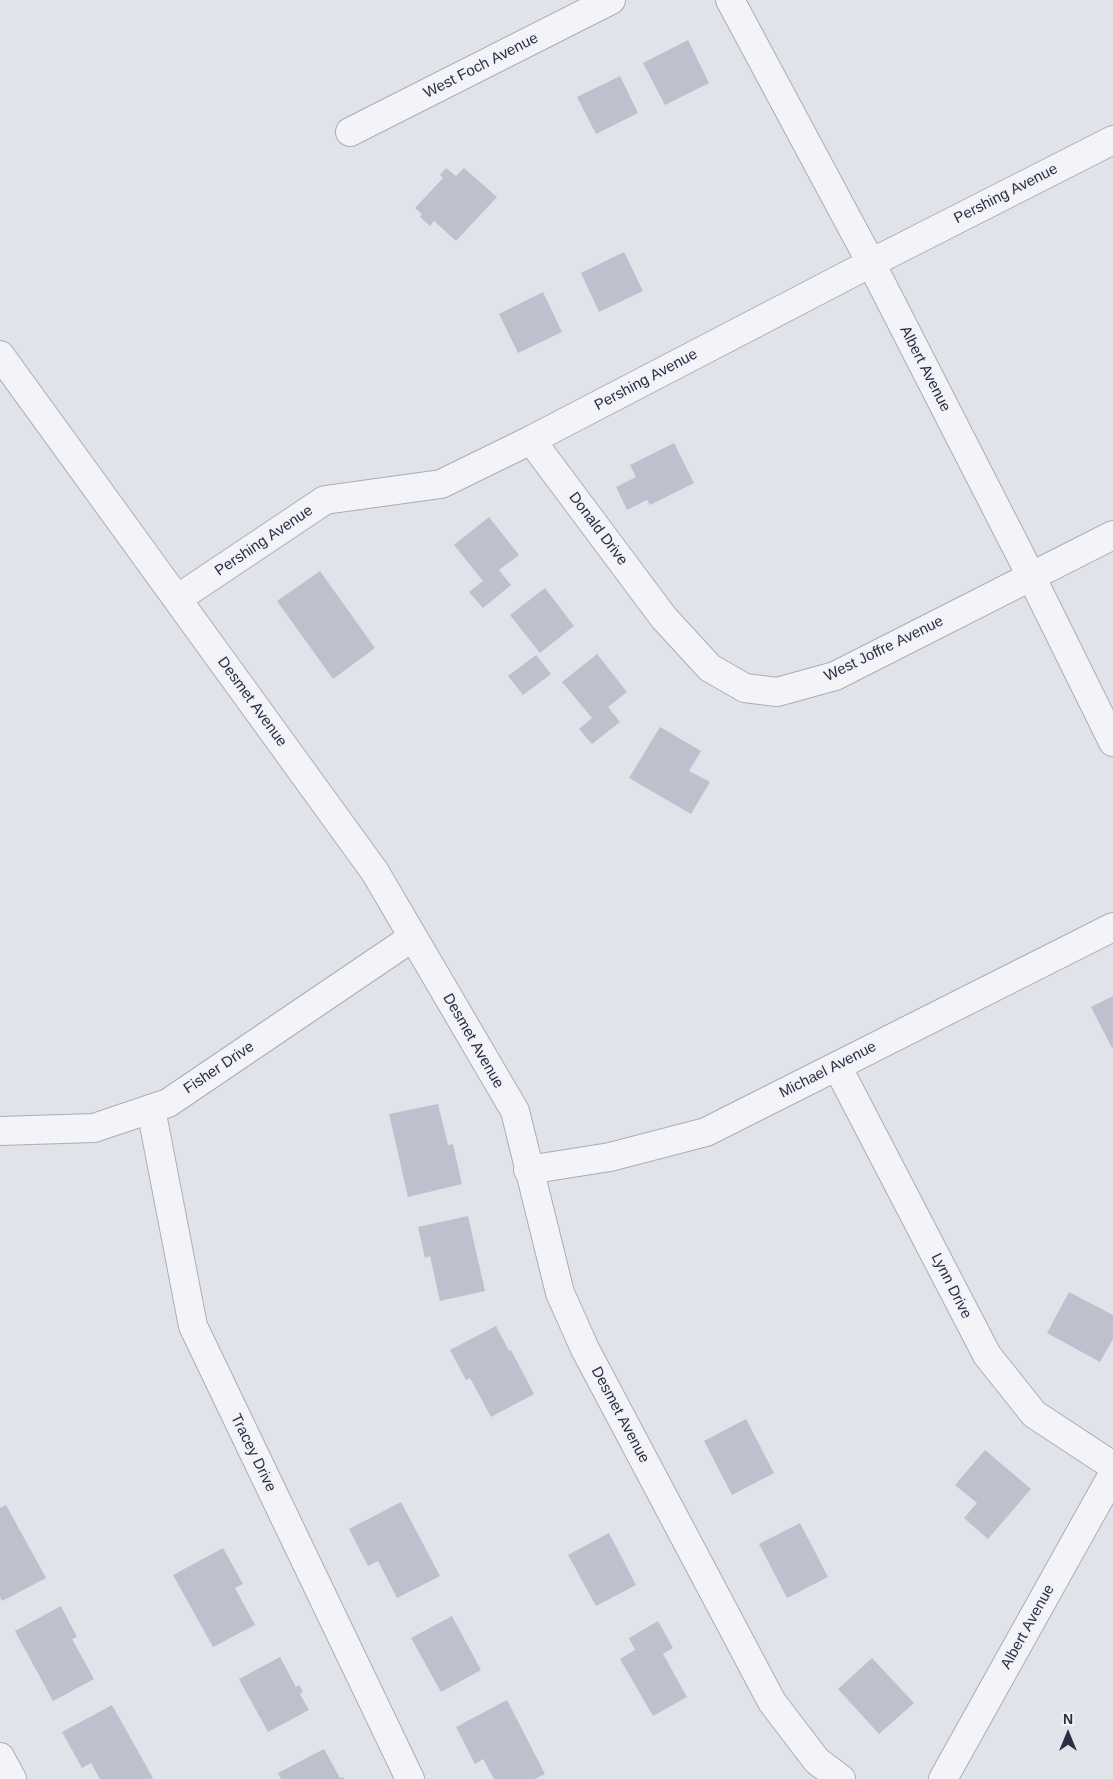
<!DOCTYPE html>
<html>
<head>
<meta charset="utf-8">
<style>
  body { margin:0 }
  #map { position:relative; width:1113px; height:1779px; overflow:hidden; background:#e0e3ea; font-family:Arial,sans-serif }
  canvas { display:block }
  .north { position:absolute; left:1043px; top:1709px; width:50px; height:50px; -webkit-text-stroke:4px #f0f2f7; paint-order:stroke; rotate:0deg; font-size:14px; font-weight:700; line-height:20px; text-align:center; color:#282e43 }
  .north::after { content:''; display:block; margin:auto; width:18px; height:22px; background:#282e43; clip-path:polygon(50% 0,100% 100%,50% 72%,0 100%) }
</style>
</head>
<body>
<div id="map">
<canvas width="1113" height="1779"></canvas>
<div class="north">N</div>
</div>
<script>
const ctx = document.querySelector('canvas').getContext('2d');
ctx.lineJoin = 'round';
function fill(path, color) {
  ctx.fillStyle = color;
  ctx.fill(path, 'evenodd');
}
function strokePath(path, color, width, dash) {
  ctx.strokeStyle = color;
  ctx.lineWidth = width;
  ctx.lineCap = dash ? 'butt' : 'round';
  ctx.setLineDash(dash || []);
  ctx.stroke(path);
}
function label(font, color, halo, rows, align = 'center') {
  ctx.font = font + ' Arial,sans-serif';
  ctx.lineWidth = 4;
  ctx.setLineDash([]);
  ctx.textBaseline = 'middle';
  ctx.strokeStyle = halo;
  ctx.fillStyle = color;
  for (const [text, x, y, turn = 0] of rows) {
    ctx.save();
    ctx.translate(x, y);
    ctx.rotate((+turn || 0) * Math.PI / 180);
    ctx.textAlign = isNaN(turn) ? turn : align;
    if (halo) ctx.strokeText(text, 0, 0);
    ctx.fillText(text, 0, 0);
    ctx.restore();
  }
}
fill(new Path2D(`
  M688,40L709,83L665,105L643,63Z
  M620,76L638,113L596,134L577,97Z
  M446,168L456,176L464,168L497,197L456,241L434,221L430,226L420,217L422,214L415,208L443,178L440,175Z
  M624,252L643,291L599,312L581,273Z
  M543,292L562,332L518,353L499,314Z
  M674,443L694,483L650,505L647,500L627,510L616,487L636,477L630,465Z
  M489,517L519,555L499,570L511,585L483,608L469,592L483,581L454,545Z
  M320,571L375,648L333,679L277,601Z
  M545,588L574,626L540,653L510,615Z
  M597,654L627,692L608,707L620,722L592,744L579,729L592,718L562,682Z
  M536,655L551,674L523,695L508,676Z
  M660,727L701,751L689,771L710,782L691,814L629,778Z
  M1113,996V1047L1112,1048L1091,1007Z
  M438,1104L448,1145L453,1144L462,1184L408,1197L389,1114Z
  M468,1216L485,1291L440,1301L430,1256L425,1258L418,1227Z
  M1069,1292L1113,1315V1339L1100,1362L1047,1333Z
  M496,1326L509,1351L511,1350L534,1394L491,1417L470,1378L466,1380L450,1350Z
  M746,1419L774,1473L732,1495L704,1441Z
  M985,1450L1031,1489L988,1539L964,1518L977,1503L955,1485Z
  M401,1502L440,1576L397,1598L378,1561L368,1566L349,1529Z
  M6,1505L46,1578L2,1601L0,1597V1508Z
  M800,1523L828,1577L787,1598L759,1544Z
  M609,1533L636,1585L596,1606L568,1555Z
  M223,1548L243,1584L235,1588L255,1625L213,1647L173,1575Z
  M61,1606L77,1637L72,1639L94,1679L53,1701L15,1631Z
  M452,1616L481,1670L441,1692L411,1638Z
  M658,1621L673,1648L663,1654L687,1697L653,1716L620,1659L635,1650L629,1638Z
  M280,1657L296,1687L299,1685L303,1692L300,1694L309,1710L268,1732L239,1679Z
  M872,1658L914,1703L879,1734L838,1689Z
  M507,1700L545,1774L535,1779H494L483,1759L475,1764L456,1727Z
  M112,1705L153,1778L150,1779H100L91,1763L82,1768L62,1732Z
  M324,1749L340,1778L343,1777L344,1779H281L278,1773Z`), '#bdc1cd');
const street = new Path2D(`
  M730,0L871,263L1031,576L1113,742
  M350,132L611,0
  M0,355L375,872L515,1111L560,1293L585,1349L772,1702L817,1761L841,1779
  M531,440L664,618L710,668L745,688L777,692L835,676L1113,535
  M177,599L325,500L441,484L531,440L871,263L1113,140
  M837,1066L987,1355L1034,1414L1113,1466
  M151,1109L193,1326L410,1779
  M0,1131L94,1128L168,1103L413,937
  M528,1170L610,1157L706,1132L1113,927
  M0,1757L12,1779
  M943,1779L1113,1474`);
strokePath(street, '#a9adb8', 30);
strokePath(street, '#f4f4f8', 28);
label('15px', '#282e43', '#f0f2f7', [
  ["West Foch Avenue",481,66,-27],
  ["Pershing Avenue",1006,194,-27],
  ["Albert Avenue",925,369,63],
  ["Pershing Avenue",646,380,-28],
  ["Donald Drive",598,529,53],
  ["Pershing Avenue",264,541,-34],
  ["West Joffre Avenue",884,649,-26],
  ["Desmet Avenue",252,702,54],
  ["Desmet Avenue",473,1041,60],
  ["Fisher Drive",219,1068,-34],
  ["Michael Avenue",828,1070,-27],
  ["Lynn Drive",951,1286,63],
  ["Desmet Avenue",620,1415,62],
  ["Tracey Drive",253,1453,64],
  ["Albert Avenue",1028,1627,-61]
]);
</script>
</body>
</html>
